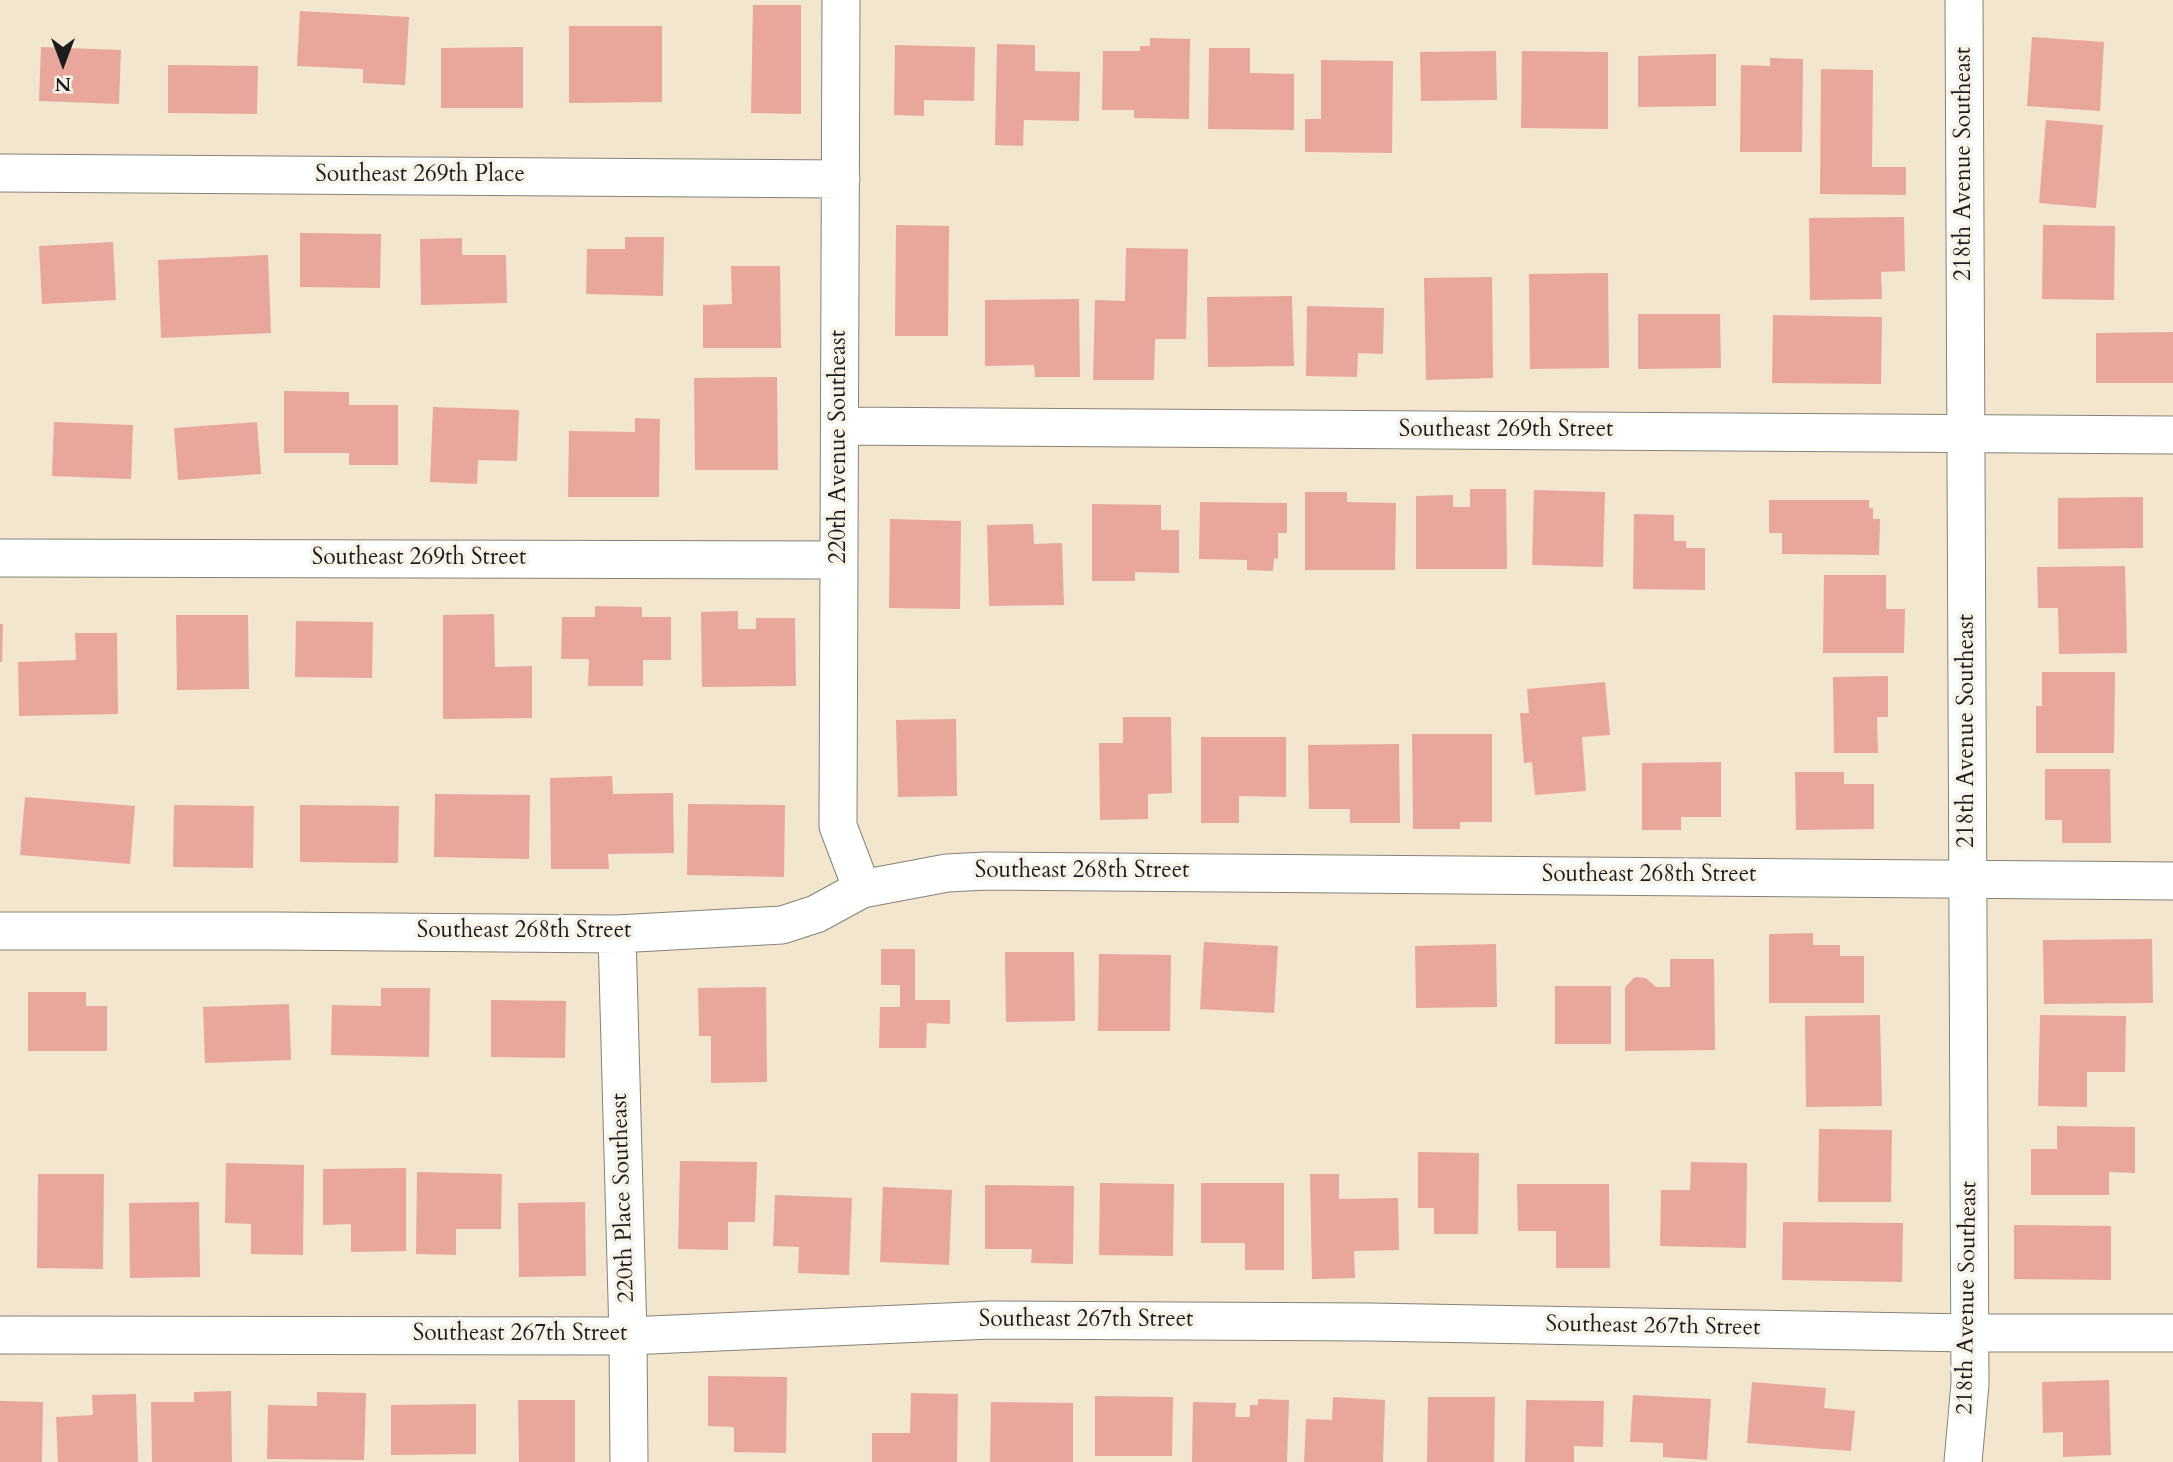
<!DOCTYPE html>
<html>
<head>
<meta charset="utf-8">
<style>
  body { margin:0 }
  #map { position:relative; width:2173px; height:1462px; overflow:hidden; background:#f3e6ce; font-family:Cardo,serif }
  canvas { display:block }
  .north { position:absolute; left:28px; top:28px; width:70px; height:70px; -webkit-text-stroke:5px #f7f3e8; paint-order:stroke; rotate:180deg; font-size:19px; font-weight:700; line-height:28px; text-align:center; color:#1c1c1c }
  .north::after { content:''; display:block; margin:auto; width:24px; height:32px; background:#1c1c1c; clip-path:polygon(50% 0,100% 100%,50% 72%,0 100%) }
</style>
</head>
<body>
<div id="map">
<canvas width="2173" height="1462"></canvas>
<div class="north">N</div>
</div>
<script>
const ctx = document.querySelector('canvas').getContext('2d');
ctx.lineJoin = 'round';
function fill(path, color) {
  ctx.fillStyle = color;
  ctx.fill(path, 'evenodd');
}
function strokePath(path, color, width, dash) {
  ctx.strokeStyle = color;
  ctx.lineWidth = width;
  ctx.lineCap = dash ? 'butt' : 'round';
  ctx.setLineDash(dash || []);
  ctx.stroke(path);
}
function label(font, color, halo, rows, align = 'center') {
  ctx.font = font + ' Cardo,serif';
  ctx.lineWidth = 7;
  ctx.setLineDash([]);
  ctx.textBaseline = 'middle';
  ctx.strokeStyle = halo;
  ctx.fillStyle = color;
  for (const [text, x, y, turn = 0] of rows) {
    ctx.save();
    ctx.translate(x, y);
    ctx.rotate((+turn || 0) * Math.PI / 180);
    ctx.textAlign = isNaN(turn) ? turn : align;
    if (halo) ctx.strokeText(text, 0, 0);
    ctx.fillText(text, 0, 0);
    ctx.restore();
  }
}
fill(new Path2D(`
  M753,5H801V114L751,113Z
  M300,11L409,17L405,85L363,83V69L297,66Z
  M569,26H662V102L569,103Z
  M2032,37L2104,42L2100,111L2027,106Z
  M1150,38L1190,39L1189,119L1134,118V110H1102L1103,51H1140V46H1150Z
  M997,44L1035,45V71L1080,72L1079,121L1024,120L1023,146L995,145Z
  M895,45L975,47L974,101L924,100V116L894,115Z
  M41,47L121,50L119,104L39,101Z
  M523,47V108H441V48Z
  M1209,48H1250V73L1294,74V130L1208,129Z
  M1496,51L1497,100L1421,101L1420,52Z
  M1522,51L1608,52V129L1521,128Z
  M1716,54V106L1638,107V56Z
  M1770,58L1803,59L1802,152H1740L1741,65L1770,66Z
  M1321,60L1393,61L1392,153L1305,152V119H1321Z
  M168,65L258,66L257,114L168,113Z
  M1821,69L1873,70L1872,167H1906V195L1820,194Z
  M2046,120L2103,125L2096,208L2039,203Z
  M1904,217L1905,271L1881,272L1882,299L1810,300L1809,218Z
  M896,225L949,226L948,336H895Z
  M2043,225L2115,226L2114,300L2042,299Z
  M300,233L381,234L380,288L300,287Z
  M625,237H664L663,296L586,294L587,249H625Z
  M462,238V255H506L507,303L421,305L420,239Z
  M113,242L116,300L42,304L39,246Z
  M1126,248L1188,249L1186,339H1155L1154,380H1093L1095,300L1125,301Z
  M268,255L271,333L161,338L158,260Z
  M731,266H780L781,348H703V305L732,304Z
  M1608,273L1609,368L1530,369L1529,274Z
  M1492,277L1493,378L1426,380L1424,278Z
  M1292,296L1294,366L1208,367L1207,297Z
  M1079,299L1080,377H1035L1034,365L985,366V300Z
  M1307,306L1384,308L1383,354L1358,353L1357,377L1306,376Z
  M1638,314H1720L1721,368L1638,369Z
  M1773,315L1882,317L1881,384L1772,383Z
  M2173,332V383H2096V333Z
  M777,377L778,470H695L694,378Z
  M284,391L349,392V405H398V465H349V453H284Z
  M433,407L519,410L517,461L478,460L477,484L430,482Z
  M635,418L660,419L659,497H568L569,431L635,432Z
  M54,422L133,425L131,479L52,476Z
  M257,422L261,474L178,480L174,428Z
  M1470,489H1506L1507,569H1416V496L1453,495V507H1470Z
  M1534,490L1605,492L1603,567L1532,565Z
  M1305,492H1347V502L1396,503L1395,570H1305Z
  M2143,497V548L2058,549V498Z
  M1769,500H1869V508H1873V519H1880L1879,555L1782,554V533H1769Z
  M1200,502L1287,503V533H1278V559L1274,558L1273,571L1247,570V560L1199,559Z
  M1092,504L1161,505V530H1179V573L1135,572V581H1092Z
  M1634,514L1674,515V541H1686V548H1705V590L1633,589Z
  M890,519L961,521L960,609L889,608Z
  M1033,524L1034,544L1062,543L1064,605L989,606L987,525Z
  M2125,566L2127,653L2059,654L2058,608H2038L2037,567Z
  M1824,575H1886V609H1905L1904,653H1823Z
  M595,606L642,607V617H671V660H643V686H588L589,659H561L562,617H595Z
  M738,611V629H756V618H795L796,686L702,687L701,612Z
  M494,614L495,667L532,666V718L443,719V615Z
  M176,615H248L249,689L177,690Z
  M296,621L373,622L372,678L295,677Z
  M0,624H3L2,662H0Z
  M75,633H117L118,714L19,716L18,662L76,660Z
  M2042,672H2115L2114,753H2036V706H2042Z
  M1888,676V717H1877L1878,753H1834L1833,677Z
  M1605,682L1610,735L1582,737L1586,791L1535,795L1532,762L1524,763L1520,713H1529L1527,689Z
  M1123,717H1171L1172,793L1148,794V819L1100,820L1099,743H1123Z
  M956,719L957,796L898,797L896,720Z
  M1412,734H1492V822H1460V829H1413Z
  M1201,737H1286V797L1239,796V823H1201Z
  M1399,744L1400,823H1350V809H1309L1308,745Z
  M1721,762V817H1681V830H1642V763Z
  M2045,769H2110L2111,843H2062V820H2045Z
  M1795,772H1844V784H1874V829L1796,830Z
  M612,776L613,794L673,793L674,853L608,854L609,869H551L550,778Z
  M435,794L530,795L529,859L434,857Z
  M25,797L135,806L130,864L20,855Z
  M688,804L785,805L784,877L687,875Z
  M174,805L254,806L253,868L173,867Z
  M300,805L399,806L398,863L300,862Z
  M1813,933V945H1840V956H1864V1003H1769V934Z
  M2152,939L2153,1003L2044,1004L2043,940Z
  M1204,942L1278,946L1274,1013L1200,1009Z
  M1496,944L1497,1007L1416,1008L1415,946Z
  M881,949H915V1000H950V1024L927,1023L926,1048H879L880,1007H900V985H881Z
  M1005,952H1074L1075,1021L1006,1022Z
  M1099,954L1171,955L1170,1031H1098Z
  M1670,959H1714L1715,1050L1625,1051V987L1635,977L1646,978L1656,987H1670Z
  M1555,986H1611V1044H1555Z
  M766,987L767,1082L711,1083V1036H699L698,988Z
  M381,988H430L429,1057L331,1055L332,1005L381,1006Z
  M28,992H86V1006H107V1051H28Z
  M491,1000L566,1001L565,1058L491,1057Z
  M289,1004L291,1060L205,1063L203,1007Z
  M1880,1015L1882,1106L1806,1107L1805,1016Z
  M2040,1015L2126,1016L2125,1072H2087V1107L2038,1106Z
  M2057,1126L2135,1127V1173L2109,1172V1195H2031V1149H2057Z
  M1819,1129L1892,1130L1891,1202H1818Z
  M1418,1152L1479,1153L1478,1234H1434V1208H1418Z
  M680,1161L757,1162L755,1222H728V1250L678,1249Z
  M1691,1162L1747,1163L1746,1248L1660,1246L1661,1190H1690Z
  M226,1163L304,1165L303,1255L251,1254V1224L225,1223Z
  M406,1168V1251L351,1252V1224L323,1225V1169Z
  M417,1172L502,1174L501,1229H456V1255L416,1254Z
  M38,1174H104L103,1269L37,1268Z
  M1310,1174H1339V1199L1398,1198L1399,1250L1354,1251L1355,1278L1312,1279Z
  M1100,1183L1174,1184L1173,1256L1099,1255Z
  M1201,1183H1284V1270H1245V1243H1201Z
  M1517,1184H1609L1610,1268H1556V1231H1518Z
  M985,1185L1074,1186L1073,1264L1031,1263L1032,1249H985Z
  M883,1187L952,1190L949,1265L880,1262Z
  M775,1195L852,1198L849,1275L798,1273L799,1247L773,1246Z
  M199,1202L200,1277L130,1278L129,1203Z
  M585,1202L586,1276L519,1277L518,1203Z
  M1783,1222L1903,1223L1902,1282L1782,1280Z
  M2014,1225L2111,1226V1280L2014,1279Z
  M708,1376L787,1377L786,1453L734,1452V1427L708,1426Z
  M2109,1380L2111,1455L2063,1457V1432L2043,1433L2042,1382Z
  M1752,1382L1826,1388L1824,1408L1855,1411L1851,1451L1747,1443Z
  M231,1391L232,1462H152L151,1402H194V1392Z
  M317,1392L366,1393L364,1460L267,1459L268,1405L317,1406Z
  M911,1393L958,1394L957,1462H872V1433H910Z
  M136,1394L138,1462H58L56,1417L93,1415L92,1395Z
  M1633,1395L1711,1399L1707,1460L1663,1457V1443L1630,1442Z
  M1095,1396L1173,1397L1172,1456H1095Z
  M1333,1397L1385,1400L1383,1462H1304L1306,1419L1332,1420Z
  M1428,1397H1495L1494,1462H1427Z
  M1258,1399L1289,1400L1287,1462H1192L1193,1402L1236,1403L1235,1417H1250V1405H1258Z
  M518,1400H575V1462H519Z
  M1526,1400L1604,1401L1603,1447L1574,1446V1462H1525Z
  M0,1401L43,1402L42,1462H0Z
  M991,1402L1073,1403V1462H990Z
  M476,1404V1454L391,1455V1405Z`), '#e9a69d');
const street = new Path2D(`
  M841,0L838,826L862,889
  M0,173L841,179
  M840,426L2173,435
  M0,558L839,560
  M0,931H274L617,934L782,925L816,914L862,889L947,873L987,871L2173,881
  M617,934L628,1336L629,1462
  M0,1335L628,1336L991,1320L1370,1322L1969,1333H2173
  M1963,1462L1970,1384L1964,0`);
strokePath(street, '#888175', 39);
strokePath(street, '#fff', 37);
label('23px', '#1c1c1c', '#f7f3e8', [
  ["218th Avenue Southeast",1965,164,-90],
  ["Southeast 269th Place",420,176],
  ["Southeast 269th Street",1506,431],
  ["220th Avenue Southeast",840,447,-90],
  ["Southeast 269th Street",419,559],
  ["218th Avenue Southeast",1968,731,-90],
  ["Southeast 268th Street",1082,872],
  ["Southeast 268th Street",1649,876],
  ["Southeast 268th Street",524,932],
  ["220th Place Southeast",624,1198,-92],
  ["218th Avenue Southeast",1968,1298,-89],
  ["Southeast 267th Street",1086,1321],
  ["Southeast 267th Street",1653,1327,1],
  ["Southeast 267th Street",520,1335]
]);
</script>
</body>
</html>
